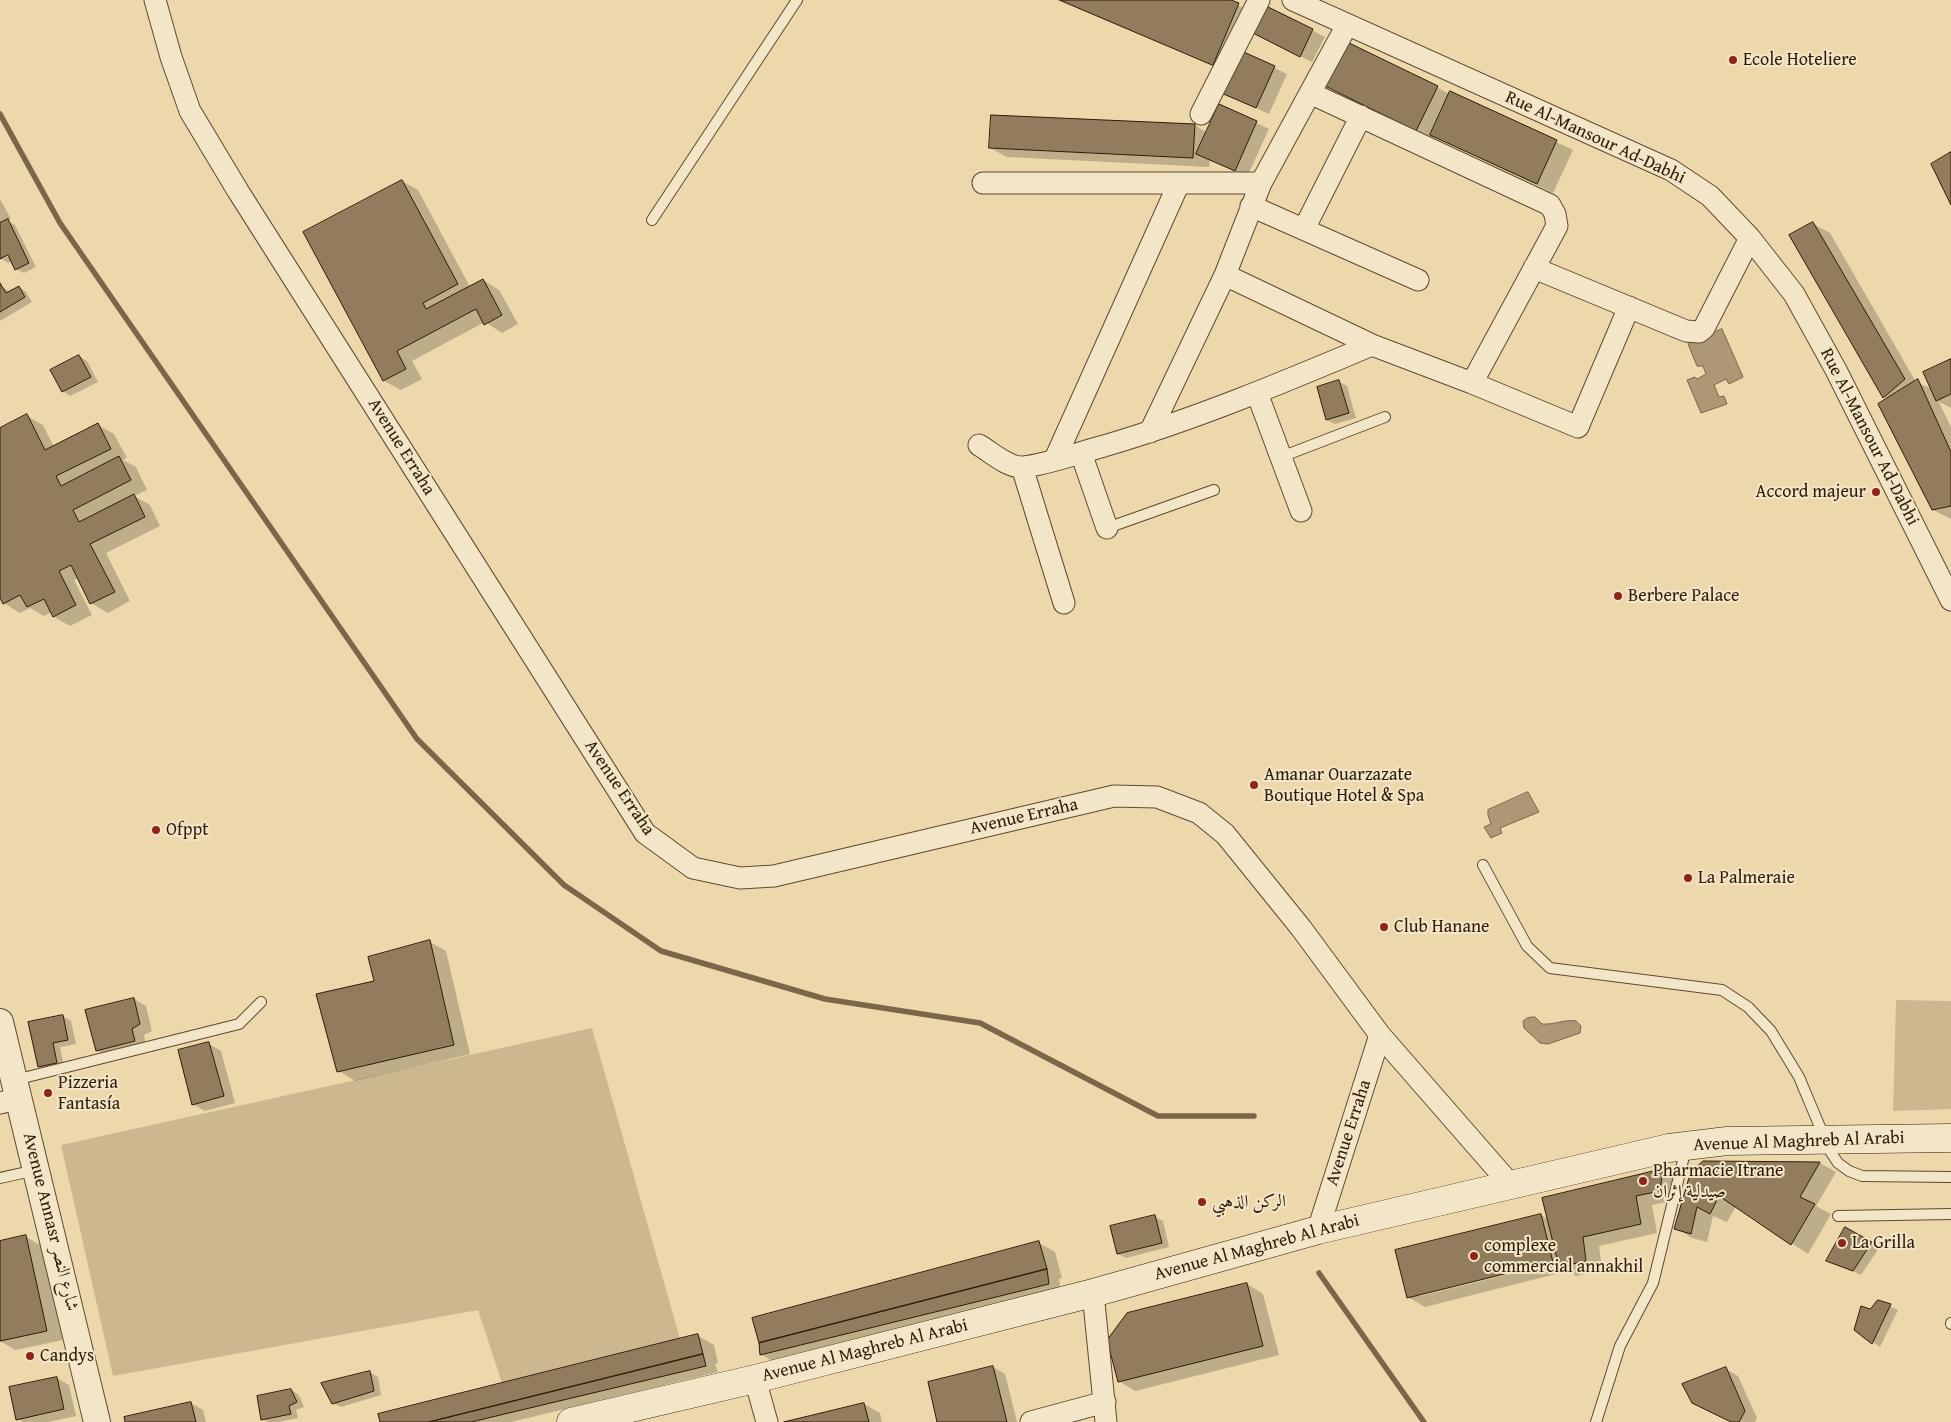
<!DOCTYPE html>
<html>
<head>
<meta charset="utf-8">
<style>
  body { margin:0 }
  canvas { display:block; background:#ecd8ab }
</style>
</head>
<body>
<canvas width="1951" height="1422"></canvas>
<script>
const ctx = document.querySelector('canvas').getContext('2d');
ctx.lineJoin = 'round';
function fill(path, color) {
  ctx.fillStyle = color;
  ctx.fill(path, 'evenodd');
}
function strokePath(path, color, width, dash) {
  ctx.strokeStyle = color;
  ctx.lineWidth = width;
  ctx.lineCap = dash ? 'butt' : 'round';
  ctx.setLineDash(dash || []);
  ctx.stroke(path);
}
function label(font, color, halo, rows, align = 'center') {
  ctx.font = font + ' "Gentium Book Plus",Amiri,serif';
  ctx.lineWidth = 4;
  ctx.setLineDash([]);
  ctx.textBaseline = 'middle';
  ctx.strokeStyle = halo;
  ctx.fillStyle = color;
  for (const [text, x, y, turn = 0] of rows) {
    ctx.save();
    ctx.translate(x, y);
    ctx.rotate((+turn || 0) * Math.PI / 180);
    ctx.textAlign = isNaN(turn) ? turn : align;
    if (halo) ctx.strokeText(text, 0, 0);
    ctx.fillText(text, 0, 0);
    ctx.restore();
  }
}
fill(new Path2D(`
  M1896,1000L1951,1001V1109L1893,1111Z
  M592,1028L680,1339L502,1383L478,1310L113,1376L61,1145Z`), '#ccb88f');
const water = new Path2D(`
  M1722,329L1743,377L1729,384L1726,379L1714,385L1719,397L1724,396L1727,404L1701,413L1687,380L1695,377L1697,379L1706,374L1703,366H1697L1688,344Z
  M1528,792L1539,812L1500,828L1502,833L1491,838L1484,827L1491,824L1488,815V810Z
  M1535,1017L1542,1024C1555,1025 1564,1019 1576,1021L1581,1026L1580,1033L1548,1044L1540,1043L1524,1028L1523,1021L1527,1018Z`);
fill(water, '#ac9874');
strokePath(water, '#7a6649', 1);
fill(new Path2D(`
  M1057,0H1228L1255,14L1239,51L1287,74L1269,114L1220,91L1228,72Z
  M1265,6L1325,37L1312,62L1265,39Z
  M1348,43L1450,94L1451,92L1573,150L1553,193L1434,137L1433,139L1326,86Z
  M1219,105L1269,129L1247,177L1210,160L1209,167L1007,157L990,148L1195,125L1207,133Z
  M402,181L418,190L470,287L483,280L499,290L518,324L502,333L485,322L412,361L422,379L401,390L384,381L305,233Z
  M0,199L11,219L8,221L15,225L36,267L24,273L16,269L12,261L8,263L0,258ZM14,253L3,259V256Z
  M1813,224L1830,233L1916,382L1932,389L1951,361V408L1939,402L1951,427V519L1933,510L1888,399L1884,397Z
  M0,285L10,292L19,287L26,292L32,302L0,321Z
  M79,356L87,361L98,382L70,396L63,391Z
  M1339,382L1347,386L1356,418L1335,424L1327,420Z
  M27,416L43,425L54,447L98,425L114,434L127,458L123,460L136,467L147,490L134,496L150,505L160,526L106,553L130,601L108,613L91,603L79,578L74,580L92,615L70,626L54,617L52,612L44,616L30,608L20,613L4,603L0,595V428Z
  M430,942L446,951L470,1054L355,1081L339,1071L376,981Z
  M134,999L146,1006L152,1031L144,1035L147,1048L109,1058L97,1050Z
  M63,1016L71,1021L76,1044L60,1047L64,1067L47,1071L39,1066Z
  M209,1044L221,1051L235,1103L205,1111L193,1104Z
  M1703,1162L1820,1163L1836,1172L1816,1206L1831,1214L1808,1254L1736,1206L1727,1222L1713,1216L1707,1242L1692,1238L1676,1228Z
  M1663,1170L1679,1179L1677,1200L1652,1205L1657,1233L1599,1246L1602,1270L1576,1276L1568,1271L1425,1307L1408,1297L1541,1215L1549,1220L1543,1199ZM1559,1259V1262L1420,1296V1294Z
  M1155,1217L1163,1221L1169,1247L1126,1258L1118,1254Z
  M1846,1229L1879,1248L1861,1275L1827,1260Z
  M26,1237L42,1246L63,1340L15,1350L0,1341V1243Z
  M1039,1243L1055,1252L1062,1278L1059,1279L1061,1291L774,1362L762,1355L760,1342Z
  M1247,1284L1263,1294L1279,1355L1135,1391L1119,1381Z
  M1878,1301L1898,1310L1880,1347L1855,1329Z
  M697,1335L714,1345L718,1363L715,1364L718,1372L511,1422H381Z
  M993,1367L1005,1374L1017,1422H938Z
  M1726,1369L1738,1376L1757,1418L1755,1422H1731Z
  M370,1372L378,1377L381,1395L341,1407L333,1403Z
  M57,1378L69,1385L76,1416L48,1422H23L17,1419Z
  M291,1390L299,1395L304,1407L296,1410L298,1418L278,1422H268L263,1419Z
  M191,1403L203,1410L206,1422H127Z
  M864,1404L880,1413L882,1422H789Z`), '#0003');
strokePath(new Path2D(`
  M0,114L60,223L417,739L564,885L661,951L825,999L980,1023L1158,1116H1254
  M1319,1273L1424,1422`), '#7a6649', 5.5);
const building = new Path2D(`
  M1060,0H1231L1239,3L1213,65Z
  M1264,5L1313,29L1300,57L1251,32Z
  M1347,42L1438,86L1416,131L1325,86Z
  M1237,49L1275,66L1256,108L1219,92Z
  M1450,91L1557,140L1537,184L1430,135Z
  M1219,104L1257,121L1235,171L1196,154Z
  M991,115L1195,124L1193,158L989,148Z
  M1951,152V205L1931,164Z
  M402,180L458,284L423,303L426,309L483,279L502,315L484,325L476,309L397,351L406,369L383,381L303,232Z
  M8,219L29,263L15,270L8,255L0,259V223Z
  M1813,222L1905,379L1883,398L1789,235Z
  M0,283L6,293L19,286L25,297L0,312Z
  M79,355L91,377L62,392L50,370Z
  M1951,359V394L1936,401L1923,372Z
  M1918,379L1951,452V506L1932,510L1878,404Z
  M1339,380L1349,413L1326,420L1317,387Z
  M27,414L45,450L98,423L111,449L56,476L61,486L119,456L131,480L73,510L79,522L134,494L145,517L90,544L115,592L90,604L71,565L59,571L76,605L53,617L44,599L27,607L20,595L3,604L0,598V428Z
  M430,940L454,1045L337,1072L316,994L374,981L368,957Z
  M134,998L140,1024L132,1029L135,1041L96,1051L85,1010Z
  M63,1015L68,1040L53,1043L57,1063L38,1067L28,1022Z
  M209,1042L224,1096L192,1105L178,1050Z
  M1703,1161L1820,1162L1800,1197L1815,1204L1791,1245L1719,1196L1710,1214L1697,1207L1691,1234L1674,1229L1690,1174Z
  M1663,1169L1660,1191L1636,1196L1641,1224L1583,1237L1586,1261L1559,1267L1542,1198Z
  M1541,1214L1553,1262L1407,1298L1395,1250Z
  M1155,1215L1162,1243L1117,1254L1110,1226Z
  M1845,1227L1872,1242L1853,1271L1826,1261Z
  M26,1235L47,1331L0,1341V1241Z
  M1039,1241L1047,1269L759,1343L752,1318Z
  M1047,1269L1049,1284L760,1355L759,1343Z
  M1247,1283L1263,1346L1118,1382L1107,1340L1127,1313Z
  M1878,1300L1891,1304L1872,1344L1854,1330L1861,1306L1870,1309Z
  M698,1334L703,1354L429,1422H380L378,1414Z
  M703,1354L706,1366L471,1422H429Z
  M993,1366L1007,1422H937L928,1382Z
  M1726,1367L1745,1411L1739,1422H1731L1692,1403L1682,1384Z
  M370,1371L374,1391L332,1404L321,1383Z
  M57,1377L64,1409L16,1420L9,1387Z
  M291,1389L297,1402L289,1406L291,1414L261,1420L257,1396Z
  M191,1402L196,1422H125L124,1417Z
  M864,1403L869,1422H784Z`);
fill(building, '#917d5d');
strokePath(building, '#2f1b08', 1);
const service = new Path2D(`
  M652,220L797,0
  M1281,457L1385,417
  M1107,528L1214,490
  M1483,865L1527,946L1550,968L1722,990L1748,1007L1771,1031L1799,1077L1830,1151L1838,1163L1849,1171L1862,1176L1951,1177
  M15,1080L239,1024L261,1002
  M0,1178L36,1170
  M1838,1216L1951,1214
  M1951,1324V1323
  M1596,1422L1620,1346L1653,1283L1686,1148`);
const minor = new Path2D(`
  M155,0L171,57L190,111L238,191L645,833L693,868L740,878L774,876L1114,796L1157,797L1199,813L1225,834L1301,928L1380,1035L1510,1184
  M1293,0L1671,170L1710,196L1750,238L1794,294L1836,370L1951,600
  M1310,93L1550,205L1555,214L1557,226L1472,383
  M1201,114L1259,0
  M983,183H1261
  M1251,206L1418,280
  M1304,229L1361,116
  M1534,268L1686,331L1699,332L1704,328L1750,238
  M1225,275L1372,345L1472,383L1578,427L1629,307
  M1257,393L1301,511
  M1150,432L1225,275L1261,183L1347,25
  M979,445C991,452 1008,468 1023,467C1046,465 1081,452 1104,446C1196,419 1284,382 1372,345
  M1081,453L1107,528
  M1055,459L1179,183
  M1022,467L1064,603
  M0,1103L20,1098
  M1318,1230L1380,1035
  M1093,1293L1106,1422
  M755,1379L767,1422
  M1031,1422L1105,1402`);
const tertiary = new Path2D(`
  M0,1022L97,1422`);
const secondary = new Path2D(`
  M571,1422L755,1379L1093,1293L1318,1230L1669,1148L1727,1141L1951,1138`);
strokePath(service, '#5e4a31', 12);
strokePath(minor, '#5e4a31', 23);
strokePath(tertiary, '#5e4a31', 28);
strokePath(secondary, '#2f1b08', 29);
strokePath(service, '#f3e6c8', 10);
strokePath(minor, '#f3e6c8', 21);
strokePath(tertiary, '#f3e6c8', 26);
strokePath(secondary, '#f3e6c8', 28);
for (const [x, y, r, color] of [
  [1733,60,5,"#8f2418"],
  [1876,492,5,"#8f2418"],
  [1618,596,5,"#8f2418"],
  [1254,785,5,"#8f2418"],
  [156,830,5,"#8f2418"],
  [1688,878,5,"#8f2418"],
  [1384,927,5,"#8f2418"],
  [48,1093,5,"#8f2418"],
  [1643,1181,5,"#8f2418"],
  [1202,1202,5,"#8f2418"],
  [1842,1243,5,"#8f2418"],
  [1474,1256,5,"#8f2418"],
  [30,1356,5,"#8f2418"]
]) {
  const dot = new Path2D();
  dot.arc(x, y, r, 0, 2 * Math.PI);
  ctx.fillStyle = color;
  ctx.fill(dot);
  strokePath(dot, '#f3e6c8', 2);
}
label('18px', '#2f1b08', '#f3e6c8', [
  ["Ecole Hoteliere",1743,60],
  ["Accord majeur",1866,492,"right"],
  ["Berbere Palace",1628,596],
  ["Amanar Ouarzazate",1264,775],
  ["Boutique Hotel & Spa",1264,796],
  ["Ofppt",166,830],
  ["La Palmeraie",1698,878],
  ["Club Hanane",1394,927],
  ["Pizzeria",58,1083],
  ["Fantasía",58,1104],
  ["Pharmacie Itrane",1653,1171],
  ["صيدلية إثران",1653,1192],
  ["الركن الذهبي",1212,1202],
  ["La Grilla",1852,1243],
  ["complexe",1484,1246],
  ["commercial annakhil",1484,1267],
  ["Candys",40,1356]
], 'left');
label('18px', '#2f1b08', '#f3e6c8', [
  ["Rue Al-Mansour Ad-Dabhi",1595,138,25],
  ["Rue Al-Mansour Ad-Dabhi",1869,437,63],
  ["Avenue Erraha",401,447,58],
  ["Avenue Erraha",619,788,56],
  ["Avenue Erraha",1024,817,-13],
  ["Avenue Erraha",1349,1133,-72],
  ["Avenue Al Maghreb Al Arabi",1799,1142,-2],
  ["Avenue Annasr شارع النصر",50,1222,76],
  ["Avenue Al Maghreb Al Arabi",1257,1248,-15],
  ["Avenue Al Maghreb Al Arabi",865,1351,-14]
]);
</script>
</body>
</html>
